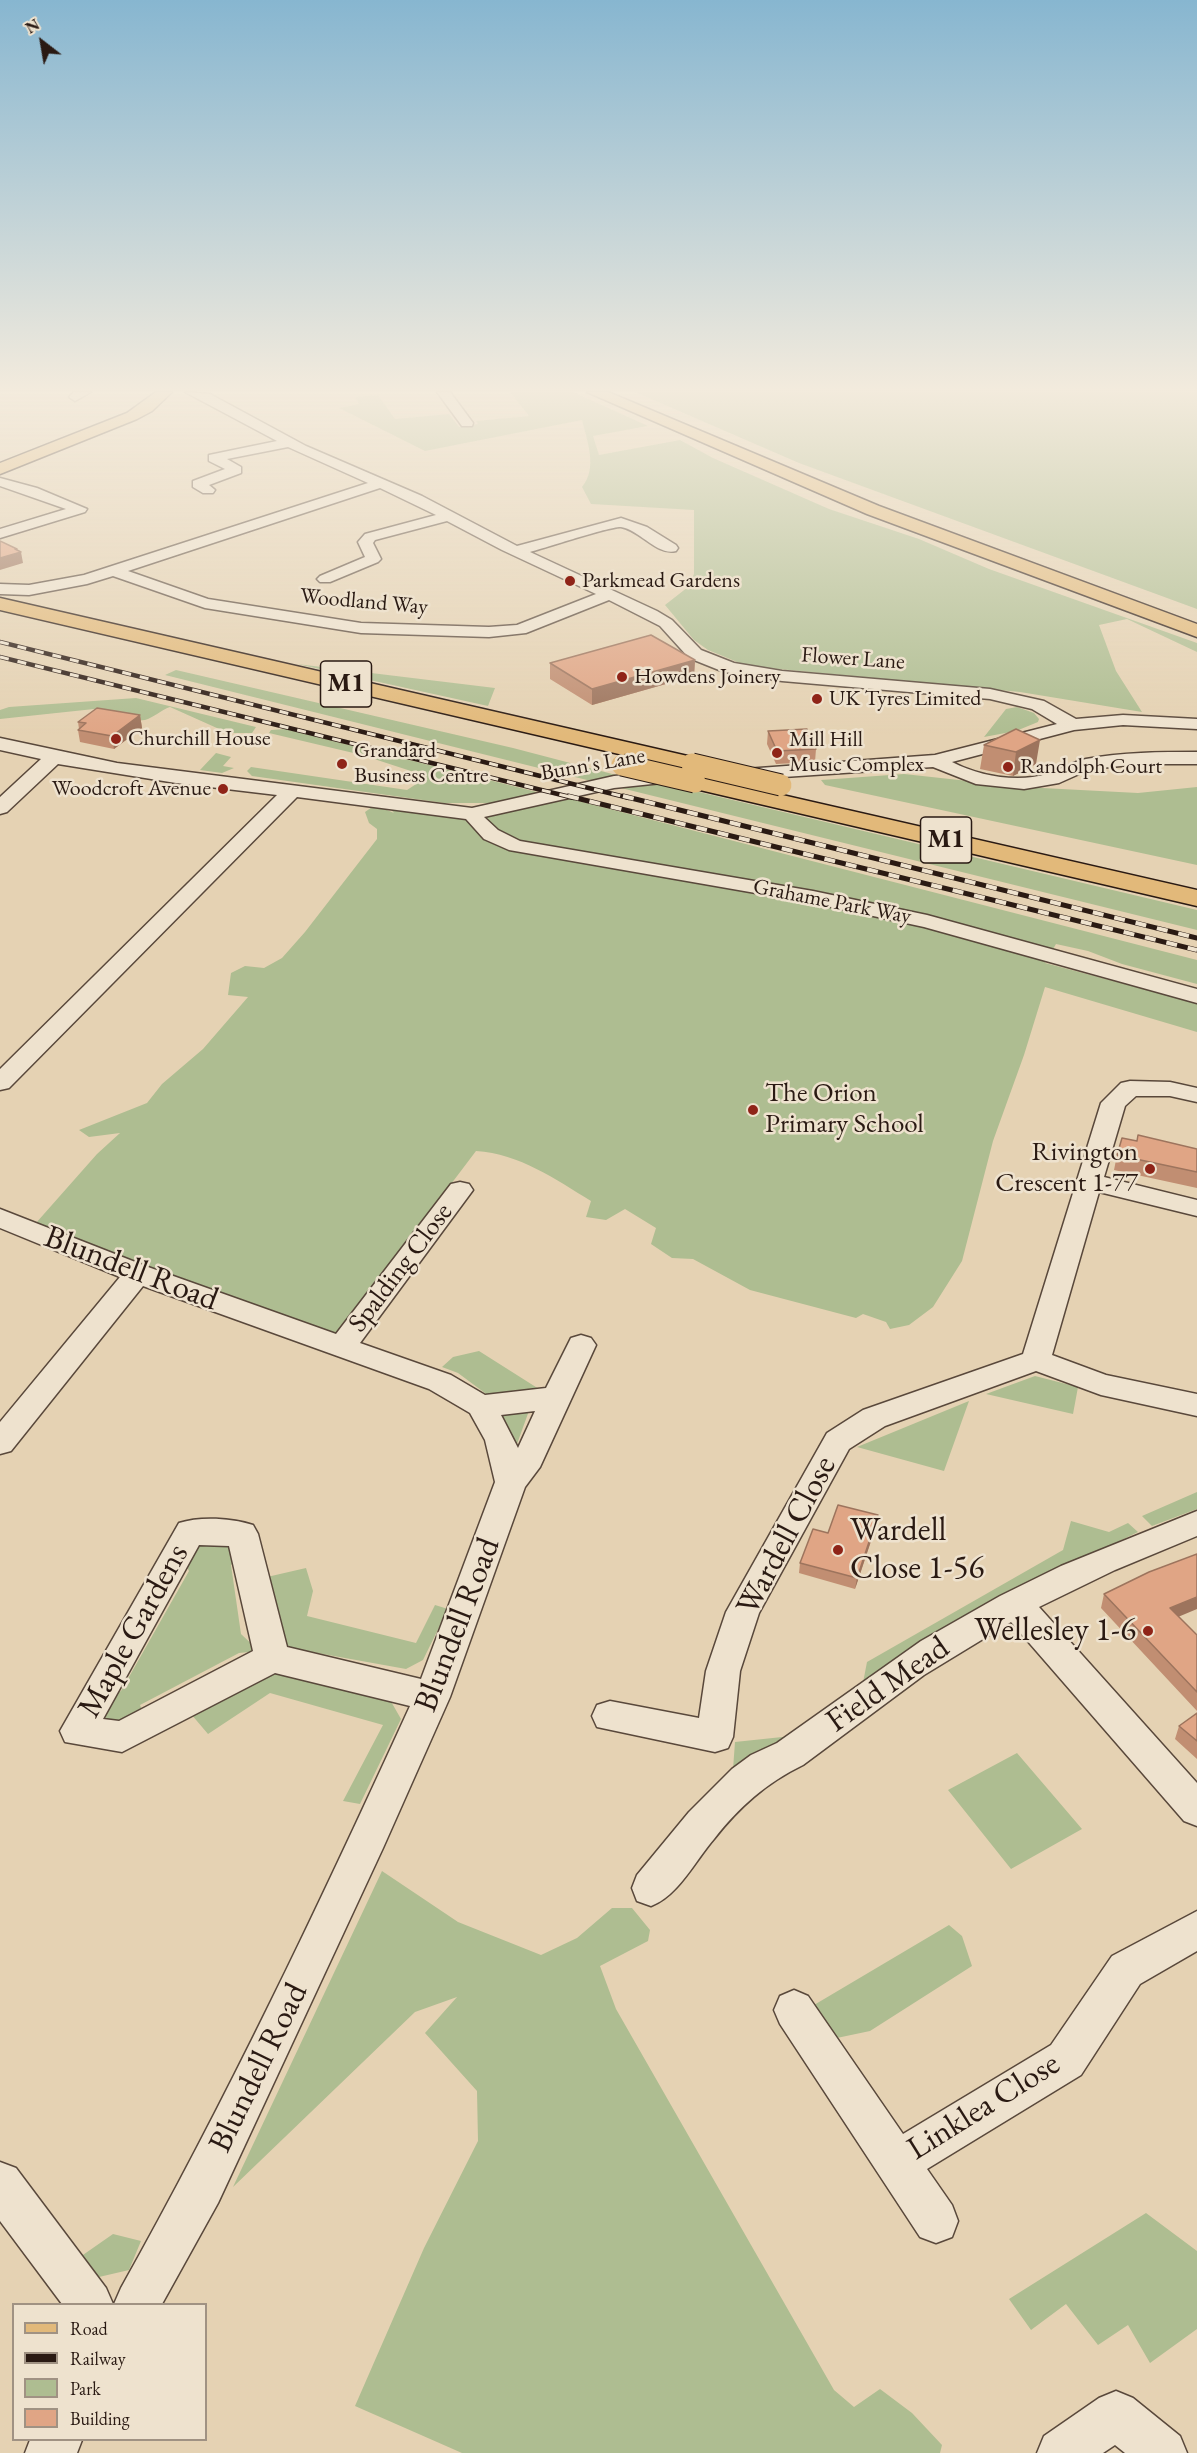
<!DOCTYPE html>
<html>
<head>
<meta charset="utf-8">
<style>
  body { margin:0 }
  #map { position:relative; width:1197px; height:2453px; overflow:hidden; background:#e5d2b3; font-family:"EB Garamond",serif }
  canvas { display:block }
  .legend { position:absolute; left:12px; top:2303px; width:195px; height:138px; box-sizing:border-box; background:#eee2ce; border:2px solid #a09283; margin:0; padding:8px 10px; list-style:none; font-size:18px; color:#2a1a13 }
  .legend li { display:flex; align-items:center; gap:12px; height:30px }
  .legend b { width:30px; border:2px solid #a09283 }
  .north { position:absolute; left:12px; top:12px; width:60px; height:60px; -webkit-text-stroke:4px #eee2ce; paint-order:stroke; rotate:329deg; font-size:16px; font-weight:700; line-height:24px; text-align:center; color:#2a1a13 }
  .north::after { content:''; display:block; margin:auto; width:21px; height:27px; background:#2a1a13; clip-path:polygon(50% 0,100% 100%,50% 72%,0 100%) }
</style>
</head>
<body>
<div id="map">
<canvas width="1197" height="2453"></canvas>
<ul class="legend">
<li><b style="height:8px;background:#e2b97a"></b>Road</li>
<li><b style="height:8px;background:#2a1a13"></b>Railway</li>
<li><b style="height:16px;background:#aebd91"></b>Park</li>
<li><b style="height:16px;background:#e0a585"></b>Building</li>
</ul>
<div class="north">N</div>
</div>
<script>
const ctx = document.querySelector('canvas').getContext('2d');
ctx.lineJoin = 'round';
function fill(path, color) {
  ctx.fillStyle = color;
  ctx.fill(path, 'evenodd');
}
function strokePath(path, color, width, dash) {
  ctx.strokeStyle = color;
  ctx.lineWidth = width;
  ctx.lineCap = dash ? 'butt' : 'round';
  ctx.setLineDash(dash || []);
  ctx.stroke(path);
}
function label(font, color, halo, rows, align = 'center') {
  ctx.font = font + ' "EB Garamond",serif';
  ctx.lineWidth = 5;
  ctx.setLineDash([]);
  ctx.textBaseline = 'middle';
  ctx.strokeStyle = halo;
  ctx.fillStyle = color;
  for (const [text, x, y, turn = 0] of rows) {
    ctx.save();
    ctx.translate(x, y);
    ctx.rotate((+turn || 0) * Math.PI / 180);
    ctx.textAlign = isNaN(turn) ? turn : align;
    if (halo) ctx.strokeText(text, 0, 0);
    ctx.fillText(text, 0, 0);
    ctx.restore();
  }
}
fill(new Path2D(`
  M510,392H573L648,426L593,436L599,455L680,440L713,458L829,509L919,539L989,569L1197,643V652L1127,619L1099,625L1116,671L1142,712L1020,692L747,666L708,650L694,640L665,605L688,587L694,574V510L591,504L582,487C598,468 587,441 582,420L425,451L339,408L359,404L355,397L378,395L395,419L449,414L459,427L478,424L476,421L529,416Z
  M635,392H1197V609L799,463Z
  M297,664L495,688L488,706Z
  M176,670L513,748L620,776L591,781L165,675Z
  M136,698L256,727L252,733H228L170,707C161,710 153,718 145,720C127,723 111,710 94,709L0,719V710L9,707Z
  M1017,707L1034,713L1039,719L1038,722L1016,731L984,737L1006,709Z
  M285,729L545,794L492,803H444L252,776L247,771L251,767L407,790L424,779L420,774L362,755L269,733L271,730Z
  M216,753L231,757L223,766L234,768L222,773L200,770Z
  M904,774L1023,787L1138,793L1197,787V865L825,785L821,780Z
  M665,784L1197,910V930L621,788Z
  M559,796L1197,960V984L1122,964L1088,951L1056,944L1045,963L1197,1003V1032L1045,987L1024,1055L993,1141L962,1261L933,1307L909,1325L890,1329L886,1322L863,1314L856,1318L750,1290L693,1259L672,1258L651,1244L656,1228L625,1209L606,1220L586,1217L591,1201C555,1179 520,1154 476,1151L330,1344L36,1223L97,1154L120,1133L89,1137L79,1130L147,1103L162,1084L203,1049L248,997L228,995L231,973L245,966L264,968L282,958L305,932L377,839V829L369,823L365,812L375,805L394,813L384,802L473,814Z
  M479,1351L539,1389L489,1396L458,1373L442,1367L453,1357Z
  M1035,1376L1078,1387L1073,1414L986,1394Z
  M969,1401L944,1471L857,1447Z
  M530,1408L517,1444L498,1413Z
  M1197,1492V1509L1152,1526L1142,1516Z
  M1071,1521L1109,1532L1128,1523L1138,1532L1071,1565L861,1693L867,1662L1063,1550Z
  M195,1544H230L241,1557L231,1565L241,1634L259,1651L239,1653L140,1705L144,1715L109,1726L98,1711L107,1697L121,1691L189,1571L183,1559Z
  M306,1568L313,1591L307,1616L416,1643L435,1605L448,1609L423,1660L406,1669L284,1647L267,1577Z
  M264,1670L389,1698L401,1719L360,1804L343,1801L383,1725L270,1693L208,1734L191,1714Z
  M801,1735L732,1783L735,1742Z
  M1017,1753L1082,1829L1011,1869L948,1790Z
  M382,1871L458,1922L541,1955L577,1938L612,1908H632L650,1930L648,1941L600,1966L616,2009L834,2390L854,2407L880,2389L912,2413L942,2445L940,2453H462L355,2406L424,2248L478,2141L477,2091L425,2033L457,1997L415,2012L233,2187Z
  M949,1925L962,1936L972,1966L870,2031L832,2039L821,2023L814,2005Z
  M1146,2213L1197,2251V2329L1150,2363L1128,2325L1098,2345L1066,2304L1031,2330L1009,2299Z
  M113,2234L141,2241L129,2270L99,2277L80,2257Z`), '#aebd91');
const minor = new Path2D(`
  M74,392H91L75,401L69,397Z
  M185,392L210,394L306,446L422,496L517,546L621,518L647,527L676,545L678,548L676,551C657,556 640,530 621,527C611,526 545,548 530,552L657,611L672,620L701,650L734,663L782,671L990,689L1044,701L1076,719L1123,715L1197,719V729L1123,725L1074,730L952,762C979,776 1017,783 1047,774C1060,770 1072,762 1086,759C1122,752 1160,752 1197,752V764H1142L1100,768L1088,770L1059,783L1024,789L976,784L933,767L739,780L732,778L730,774L732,770L935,755L1057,724L1032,709L990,699L782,681L724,672L689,658L660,626L609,600L526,633L489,637L361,633L205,608L113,576L87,584L29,595L0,594V584L29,585L84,575L368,483L288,447L227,459L241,467V473L209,485L215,490L213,493H203L193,487V481L225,469L209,461V455L277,441ZM380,488L436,515L365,534L358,542L365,557L320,576L317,579L320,582H330L378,562L381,559L373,543L375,540L447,521L502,550L596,594L517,625L489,627L361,623L208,599L128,571Z
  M437,392H450L473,423L472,426H462Z
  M0,478L37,488L87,509L85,512L0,538V529L66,509L0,486Z
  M0,738L117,763L472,808L614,776L674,771L681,773L684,777L681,781L614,788L484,817L498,830L520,841L813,891L927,915L1197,989V1003L924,927L813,903L509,850L484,839L466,819L297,797L9,1088L0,1090V1069L277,795L176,783L58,764L7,812L0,814V797L41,759L0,750Z
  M1130,1081L1170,1082L1197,1088V1102L1170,1096H1136L1125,1106L1104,1177L1197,1200V1216L1099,1192L1052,1355L1106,1375L1197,1394V1416L1101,1395L1036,1371L885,1426L849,1449L759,1613L740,1671L733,1737L728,1748L715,1752L597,1727L592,1716L597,1705L610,1701L699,1718L706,1671L726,1612L827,1433L863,1410L1023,1354L1101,1103L1121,1083Z
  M460,1182L469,1184L473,1190L360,1343L451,1375L485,1395L546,1388L571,1338L581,1335L591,1338L596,1345L540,1467L525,1487L450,1697L383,1848L218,2203L162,2304H114L121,2288C227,2099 320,1903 410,1706L275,1673L122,1752L65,1742L60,1731L179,1523C200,1516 232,1518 253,1525L258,1534L287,1647L421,1679L495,1482L485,1440L470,1413L429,1389L143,1286L11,1451L0,1454V1422L120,1277L0,1228V1209L148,1267L336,1334L451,1184ZM535,1411L518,1448L501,1415ZM199,1545L229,1546L253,1651L119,1721L103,1719Z
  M1197,1511V1536L1115,1570L1039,1607L1197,1783V1826L1184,1821L1011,1622L924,1675L803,1765C766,1783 739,1807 714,1839C695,1861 678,1896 651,1906L637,1901L632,1888L637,1875L689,1812L732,1769L751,1755L777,1743L921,1641L1000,1596L1061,1566Z
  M1197,1911V1951L1140,1984L1081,2075L927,2169L952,2205L958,2221L952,2237L936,2243L920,2237L780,2024L774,2010L780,1996L794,1990L808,1996L903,2134L1051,2045L1112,1956Z
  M0,2162L16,2168L106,2288L113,2304H62L0,2221Z
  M1116,2391L1133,2398L1180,2436L1187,2453H1125L1115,2445L1103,2453H1037L1044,2436L1099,2398Z
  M30,2440H82L77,2453H25Z`);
const major = new Path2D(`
  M156,392H172L152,411L137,419L0,474V463L127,413Z`);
const highway = new Path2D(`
  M587,392H608L879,506L1197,624V637L867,514Z
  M0,598L692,757L700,759L703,764L700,769L692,771L0,610Z
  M695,775L1197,890V906L687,787L683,782L687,777Z`);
strokePath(minor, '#59483b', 3);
strokePath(major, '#2a1a13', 3);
strokePath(highway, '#2a1a13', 3);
fill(minor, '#eee2ce');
fill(major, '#e2b97a');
fill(highway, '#e2b97a');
const railFar1 = new Path2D(`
  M0,642L629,798
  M0,657L574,798`);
const rail = new Path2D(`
  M568,796L1197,950
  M623,796L1197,938`);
strokePath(railFar1, '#2a1a13', 4.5);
strokePath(rail, '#2a1a13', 5);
strokePath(railFar1, '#eee2ce', 3, [9]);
strokePath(rail, '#eee2ce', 4, [11]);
const highwayBridge = new Path2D(`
  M692,764L781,785
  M622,765L695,782`);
strokePath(highwayBridge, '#2a1a13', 23, []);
strokePath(highwayBridge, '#e2b97a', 21);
fill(new Path2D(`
  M695,660L694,676L592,705L550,679V663Z
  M140,715L142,728L114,749L80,742L78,730L79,729L78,722Z
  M1016,729L1036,764L1013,776L980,769L984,745Z
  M768,731L816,749L815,762L776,764L767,744Z
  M1137,1141L1197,1149V1188L1114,1170L1117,1155Z
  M878,1515L876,1526L855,1589L799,1573L800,1563L828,1533Z
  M1104,1594L1179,1617L1197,1635V1711L1101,1608Z
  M1197,1713V1759L1175,1739L1179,1726Z`), '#c18e72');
fill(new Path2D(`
  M15,549H17L18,553L21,552L23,563L0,570V558Z
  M695,660L694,676L592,705V689Z
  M140,715L142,728L114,749L112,736Z
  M1040,740L1036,764L1013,776L1016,752Z
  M878,1515L876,1526L855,1589L857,1578Z
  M1197,1597V1609L1166,1622L1170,1608Z`), '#9d745d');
const building = new Path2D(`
  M0,541L17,549H15L21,552L0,558Z
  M651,635L695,660L592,689L550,663Z
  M97,708L140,715L112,736L78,730L86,723L78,722Z
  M807,729L816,749L777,751L768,731Z
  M1016,729L1040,740L1016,752L984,745Z
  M1138,1135L1197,1149V1172L1117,1155L1122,1138L1137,1141Z
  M838,1505L878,1515L857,1578L800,1563L813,1529L828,1533Z
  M1197,1554V1597L1170,1608L1197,1635V1692L1104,1594L1149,1572Z
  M1197,1713V1741L1179,1726Z`);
fill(building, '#e0a585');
strokePath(building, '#9d745d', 1.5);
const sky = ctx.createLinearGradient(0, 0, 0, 736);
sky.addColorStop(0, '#87b6d0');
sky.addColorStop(0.53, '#f3ebdd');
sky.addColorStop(1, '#f3ebdd00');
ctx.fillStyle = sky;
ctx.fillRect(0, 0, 1197, 736);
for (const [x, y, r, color] of [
  [570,581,6,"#8f2418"],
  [622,677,6,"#8f2418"],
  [817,699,6,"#8f2418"],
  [116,739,6,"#8f2418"],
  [777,753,6,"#8f2418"],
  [342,764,6,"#8f2418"],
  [1008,767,6,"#8f2418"],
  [223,789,6,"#8f2418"],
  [753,1110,6,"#8f2418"],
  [1150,1169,6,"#8f2418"],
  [838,1550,6,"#8f2418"],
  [1148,1631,6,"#8f2418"]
]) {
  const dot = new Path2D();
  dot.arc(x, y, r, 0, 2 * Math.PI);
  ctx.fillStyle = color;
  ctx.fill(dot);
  strokePath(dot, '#eee2ce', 2);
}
label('22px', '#2a1a13', '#eee2ce', [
  ["Parkmead Gardens",582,581],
  ["Howdens Joinery",634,677],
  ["UK Tyres Limited",829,699],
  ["Churchill House",128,739],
  ["Mill Hill",789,740],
  ["Music Complex",789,765],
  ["Grandard",354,751],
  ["Business Centre",354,776],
  ["Randolph Court",1020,767],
  ["Woodcroft Avenue",211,789,"right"]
], 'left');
label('22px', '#2a1a13', '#eee2ce', [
  ["Woodland Way",364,602,5],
  ["Flower Lane",853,659,4],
  ["Bunn's Lane",593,765,-10],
  ["Grahame Park Way",832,902,11]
]);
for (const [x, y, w] of [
  [346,684,51],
  [946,840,51]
]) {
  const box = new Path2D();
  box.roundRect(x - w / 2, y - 23, w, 46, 4.5);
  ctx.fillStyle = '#eee2ce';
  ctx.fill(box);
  strokePath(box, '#2a1a13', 1.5);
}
label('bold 26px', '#2a1a13', null, [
  ["M1",346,684],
  ["M1",946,840]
]);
label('27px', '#2a1a13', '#eee2ce', [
  ["The Orion",765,1094],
  ["Primary School",765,1125],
  ["Rivington",1138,1153,"right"],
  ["Crescent 1-77",1138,1184,"right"]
], 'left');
label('27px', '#2a1a13', '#eee2ce', [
  ["Spalding Close",401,1268,-53]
]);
label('33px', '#2a1a13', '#eee2ce', [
  ["Blundell Road",131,1269,21],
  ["Wardell Close",787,1536,-62],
  ["Blundell Road",458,1625,-69],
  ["Maple Gardens",134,1631,-61],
  ["Field Mead",888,1685,-35],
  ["Blundell Road",259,2068,-64],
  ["Linklea Close",984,2107,-32]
]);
label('33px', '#2a1a13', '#eee2ce', [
  ["Wardell",850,1531],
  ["Close 1-56",850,1569],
  ["Wellesley 1-6",1136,1631,"right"]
], 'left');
</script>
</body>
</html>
